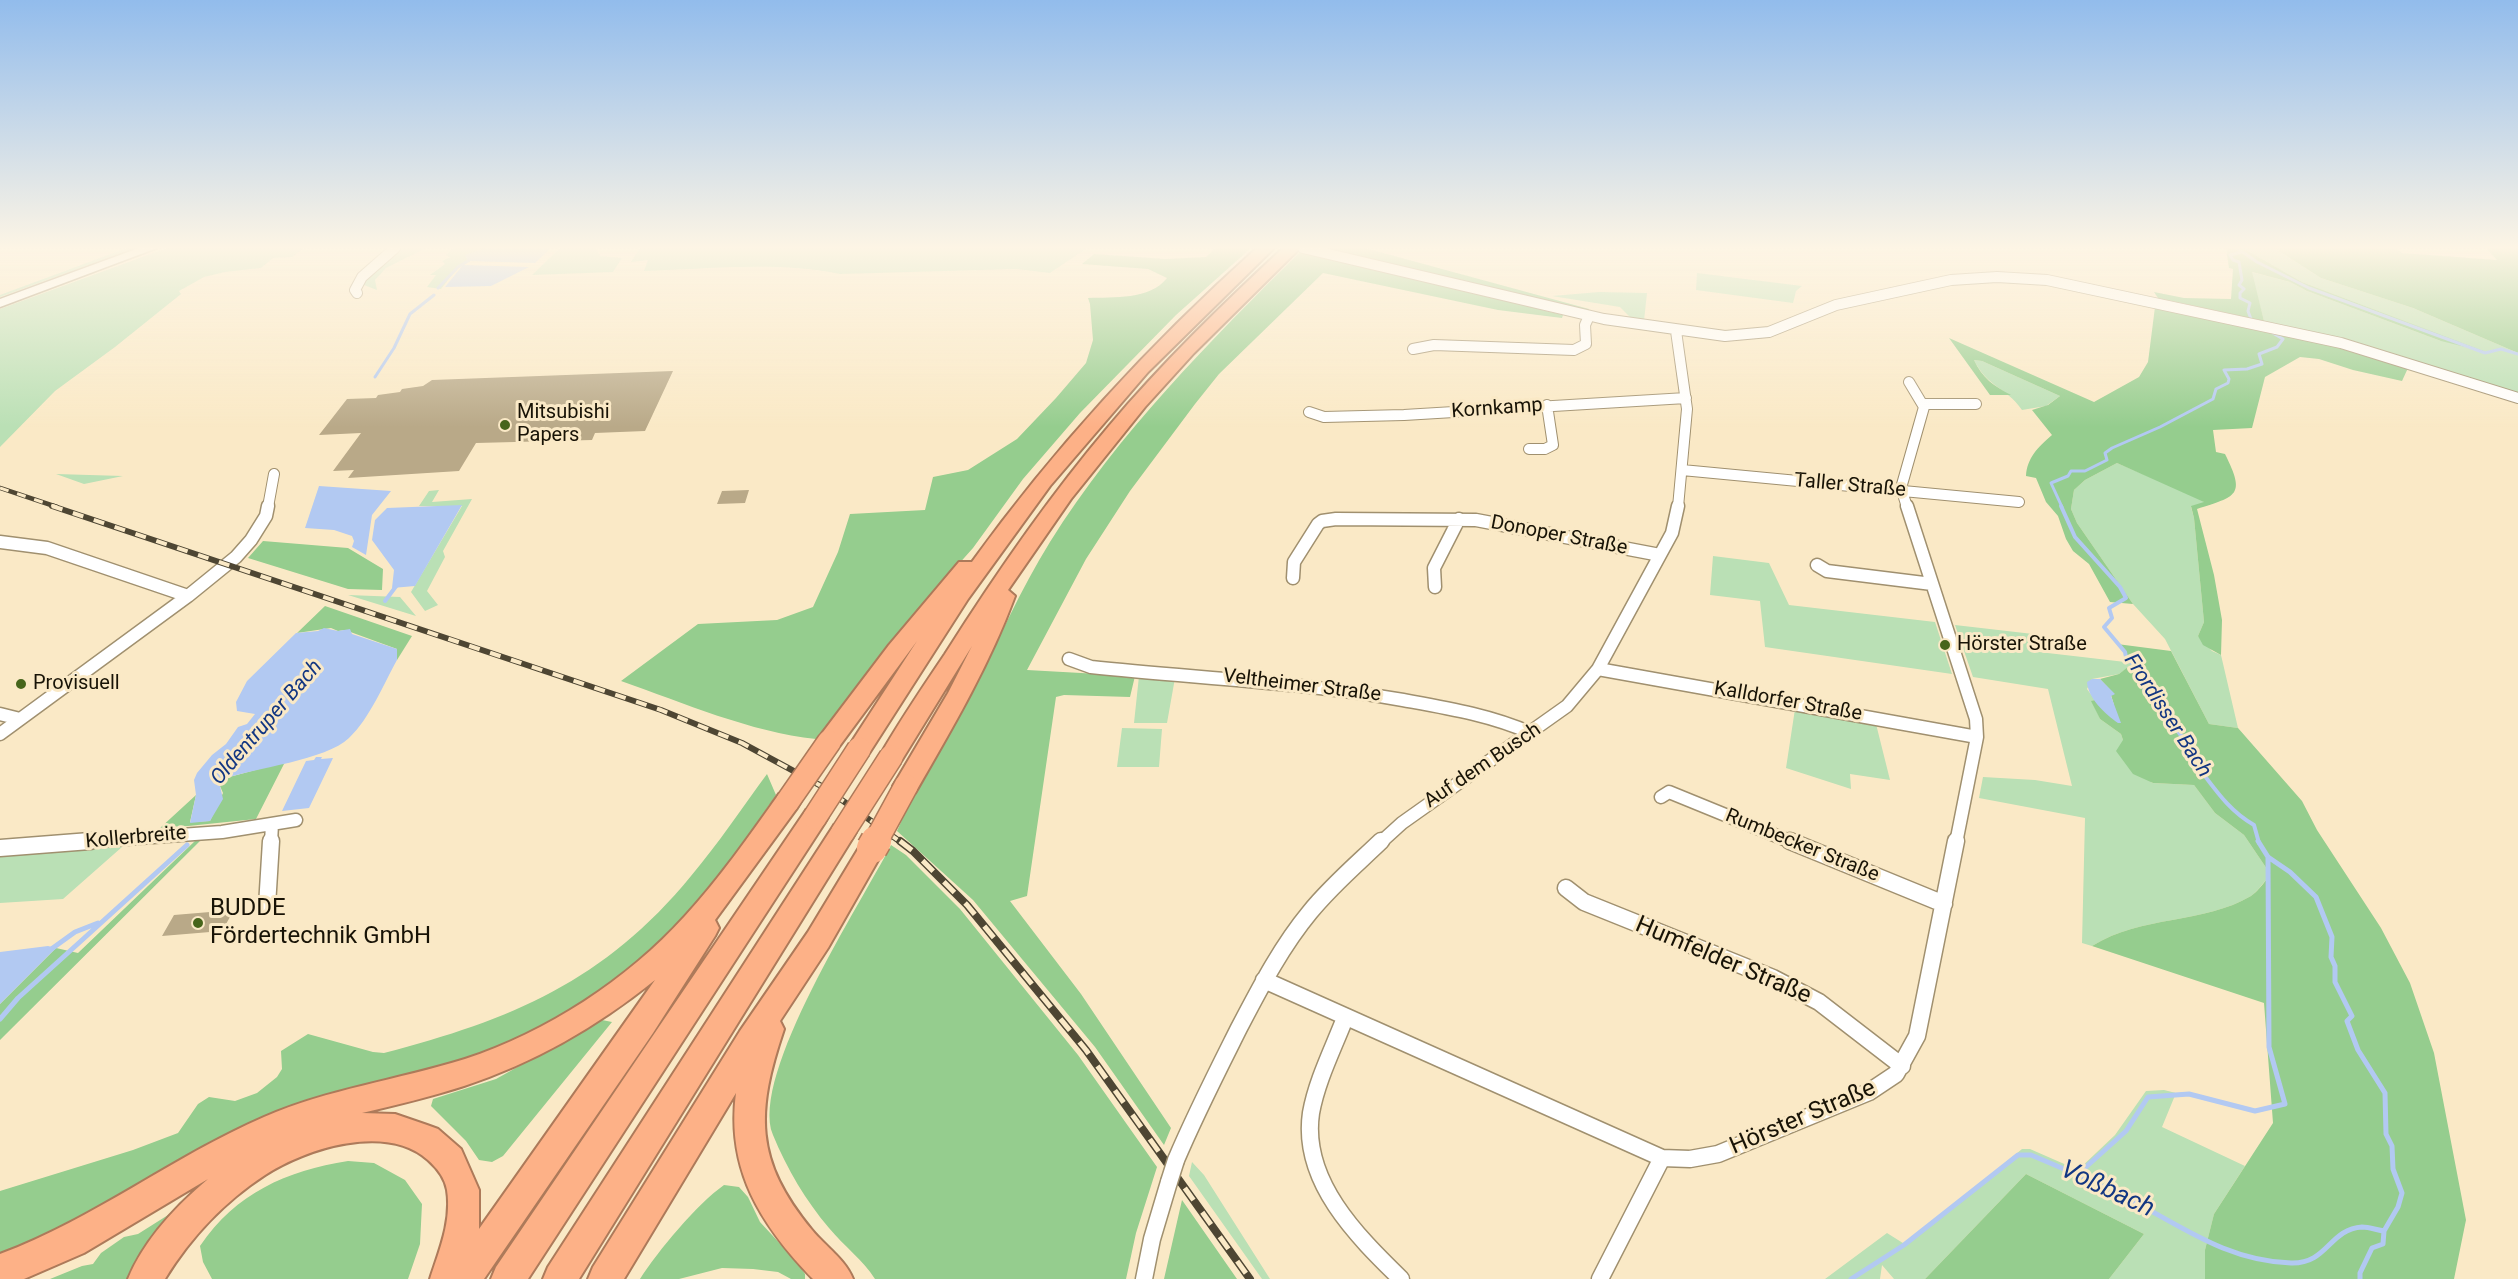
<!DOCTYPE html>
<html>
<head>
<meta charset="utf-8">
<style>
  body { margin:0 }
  canvas { display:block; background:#fae9c6 }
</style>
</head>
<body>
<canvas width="2518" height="1279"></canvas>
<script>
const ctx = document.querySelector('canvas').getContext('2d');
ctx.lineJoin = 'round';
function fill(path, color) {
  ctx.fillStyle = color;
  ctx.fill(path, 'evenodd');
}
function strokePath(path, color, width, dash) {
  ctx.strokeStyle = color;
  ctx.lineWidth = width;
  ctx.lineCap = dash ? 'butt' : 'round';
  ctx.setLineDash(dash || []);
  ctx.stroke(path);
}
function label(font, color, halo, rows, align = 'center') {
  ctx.font = font + ' Roboto,sans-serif';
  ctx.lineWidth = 6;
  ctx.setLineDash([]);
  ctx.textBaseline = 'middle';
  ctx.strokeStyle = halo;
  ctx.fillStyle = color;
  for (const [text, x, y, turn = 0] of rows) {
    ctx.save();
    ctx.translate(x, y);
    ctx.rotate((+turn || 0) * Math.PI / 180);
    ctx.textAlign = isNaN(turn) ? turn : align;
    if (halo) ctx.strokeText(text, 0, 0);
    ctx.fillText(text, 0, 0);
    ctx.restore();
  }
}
fill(new Path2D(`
  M127,248H136L0,297V295Z
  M167,248H304L292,257L273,258L261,268L225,272L204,277L179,291L181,294L115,347L55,391L0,447V309Z
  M401,248H426L386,268L375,280L377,290L364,285V279Z
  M453,248H485L466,255L468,261L458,267L441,289L427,287L436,275H430L445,264L442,261L450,257L446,255Z
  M560,248H596L600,256L622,258L613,272L532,275Z
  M640,248H1087L1050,273L1016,269L840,274C776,261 709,269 644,271L648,260L631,262Z
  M2243,248H2274L2321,278L2413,308L2518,353V393L2377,349L2264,321L2251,272L2290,282L2307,291L2441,341L2430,331L2302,282Z
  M1697,273L1802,286L1796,291L1793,303L1696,290Z
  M1599,292L1647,293L1644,321L1631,318L1620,307L1552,296Z
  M1974,360L1982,361L2060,396L2046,406L2022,410C2005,386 1988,388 1974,360Z
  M2117,463L2201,499L2205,503L2191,507L2194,518L2204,622L2198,636L2212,651L2221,655L2238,728L2209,724L2165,639L2133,604L2077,523L2071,509L2074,490L2085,480Z
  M56,474L123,476L84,484Z
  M439,490L432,502L472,499L443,551L445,557L427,591L438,605L425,611L411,592L462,506H419L429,491Z
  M1713,556L1769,563L1789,605L1935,622L1952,674L1765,647L1760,601L1710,595Z
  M348,595L400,597L416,616Z
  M1955,625L2033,634L2039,652L2134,663L2119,674L2092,679L2087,689L2095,700L2092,701L2100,719L2121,734L2123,740L2152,783L2194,785L2215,813L2244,835L2267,869V879C2262,884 2257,892 2251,896C2204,924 2142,915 2092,946L2082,943L2085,818L1979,798L1983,777L2035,780L2072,786L2048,689L1973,677Z
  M1139,676L1175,678L1167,723H1134Z
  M1795,709L1876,724L1890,780L1850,774L1851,789L1786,768Z
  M1122,728L1162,729L1159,767H1117Z
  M122,847L63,899L0,903V856Z
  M2164,1090L2176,1093L2162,1127L2245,1166L2214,1214L2205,1250V1279H2109L2144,1234L2026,1174L1925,1279H1894L1882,1265L1880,1279H1825L1887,1233L1906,1245L2022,1149H2030L2078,1170L2115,1135L2146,1091Z
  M1192,1162L1204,1175L1270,1279H1262L1189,1176Z`), '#bae0b5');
fill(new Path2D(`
  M1215,248H1251L1176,315L1080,413L1023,479L973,548L923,604L844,707L816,739C750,732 684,703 621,681L698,624L777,620L813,607L838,552L850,514L925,510L933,477L968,470L1017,439L1056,398L1086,363L1093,340L1090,304L1088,298C1113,297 1150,300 1167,278L1148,269L1082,264L1094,254L1166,259L1206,257Z
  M1318,248H1365L1589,309L1588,312Z
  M2226,248H2243L2302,282L2486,352L2441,341L2307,291L2290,282L2252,272L2264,321L2158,298L2154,292L2184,298L2231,299L2233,269L2229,268Z
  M2274,248H2396L2402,253L2497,260L2486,248H2518V353L2413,308L2321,278Z
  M1301,251L1563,315L1562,318L1498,310L1323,273L1219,374L1195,404L1130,491L1086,559L1027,670L1135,676L1130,697L1064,695L1056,697L1027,896L1010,901L1081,994L1171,1128L1164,1145L1095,1047L973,900L897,831C918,782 946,737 972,691C998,642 1020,590 1050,542C1118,433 1210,341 1301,251Z
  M2155,307L2359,350L2408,368L2402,381L2353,370L2319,359L2300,357L2265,377L2252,428L2213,430L2216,452L2225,454C2246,496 2237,496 2197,509L2214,575L2222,620L2221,655L2203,645L2198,636L2204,622L2194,518L2191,506L2204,502L2117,463L2085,480L2074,490L2071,509L2077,523L2133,604L2110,602L2089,564L2073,551L2066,539L2058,516L2046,502L2036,478L2026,476C2027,458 2038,447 2052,435L2032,410L2048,405L2060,396L1982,361L1974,360C1982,378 1994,386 2011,395H1990L1949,338L2094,402L2139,377L2148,362Z
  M263,541L348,548L383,569L382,590L348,589L248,558Z
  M325,606L412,636L397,660V649L345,630L338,631L331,628L297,633Z
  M2117,644L2171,651L2209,724L2238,728L2302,801L2317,830L2381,928L2410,983L2434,1053L2466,1220L2454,1279H2205V1250L2214,1214L2273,1123L2264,1003L2092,946C2142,915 2204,924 2251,896C2257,892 2262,885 2267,879V869L2244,835L2215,813L2194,785L2153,783L2133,774L2116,751L2123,740L2121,734L2100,719L2091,701L2095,700L2100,706L2114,705L2111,695L2114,694L2100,679L2119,674L2133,663Z
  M285,762L256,819L159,829L196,795L190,822L210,821L223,793L220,786L222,779Z
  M767,774L776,795C723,873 673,941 596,997C573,1013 545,1026 520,1040L0,1261V1191L133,1150L178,1133L198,1104L209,1097L235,1101L257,1093L277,1077L282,1069L281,1051L308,1034L373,1052L384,1053C511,1020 605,981 691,876C718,844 742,808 767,774Z
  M201,840L0,1040V1004L56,948L78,953L195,841Z
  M891,845L906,855L960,909L1078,1055L1157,1167L1136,1233L1126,1279H875C863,1260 844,1246 829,1228C806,1201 787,1169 773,1135C749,1075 862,902 891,845Z
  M602,1020L612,1022L503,1156L492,1162L479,1160L466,1141L431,1106L433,1099L496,1079Z
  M348,1161L374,1163L405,1180L422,1204L420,1244L408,1279H212L203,1262L200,1246C236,1193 286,1171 348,1161Z
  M2026,1174L2144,1234L2109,1279H1925Z
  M724,1185L739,1187L748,1197L760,1222L797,1262L805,1274V1279H791L778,1272L753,1269L722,1268L679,1279H640C658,1251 697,1204 724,1185Z
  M1182,1200L1237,1279H1164Z
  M176,1210L130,1279H50L82,1266L93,1264L101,1253L124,1237L138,1234Z`), '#95cd8e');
fill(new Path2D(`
  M485,248H551L535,263L468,261L465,255Z
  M463,265L529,267L491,286L445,287Z
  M319,486L391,491L372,515L366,555L352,547L354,541L352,536L334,530L305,528Z
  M462,505L415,586L392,588L394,570L372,540L375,520L387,508Z
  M324,628L338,631L350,629L352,634L397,649V660C383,685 370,718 349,738C326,760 255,768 223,779L220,786L223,799L210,821L190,823L196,795L194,780L197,773L212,755L226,744L238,727L247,724L255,714L237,711L236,702L247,681L296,633L318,631Z
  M2092,679H2100L2115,694L2111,696L2121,723H2118C2105,714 2088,698 2087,682Z
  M316,757H322L321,759L333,758L309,808L282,811L306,761L314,760Z
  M48,946L56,948L0,1004V952Z`), '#b2c9f2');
strokePath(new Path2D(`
  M2237,248L2257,262L2309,288L2485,353L2501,349L2518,354
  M2242,252L2230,255L2233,260L2239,262L2242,280L2239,285L2244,289L2240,293V298L2250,303L2248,311L2251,319
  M438,288L458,267L471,259
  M375,377L394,348L410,314L434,295
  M2062,507L2051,483L2068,476L2071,471H2085L2107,460L2105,453L2112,448L2160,427L2213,399L2216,389L2228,383L2229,379L2224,370L2247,369L2262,364L2259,354L2277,347L2283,339L2271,332`), '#b2c9f2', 3);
strokePath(new Path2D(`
  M2061,506L2075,537L2120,587L2126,598L2109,608L2112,618L2104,627L2125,652L2126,657L2148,681L2144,690L2152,693L2173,720V725L2183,738L2181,742L2200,763L2198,767C2215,789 2229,811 2254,825L2259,843
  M385,601L397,585`), '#b2c9f2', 4);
strokePath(new Path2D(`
  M2258,841L2268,857L2290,872L2316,897L2332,937L2331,957L2335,966V982L2352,1016L2347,1021L2358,1050L2385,1093L2386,1134L2392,1146L2393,1169L2402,1193L2398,1207L2384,1231L2383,1244L2372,1248L2360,1273V1279
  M50,950L75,932L98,923
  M0,1019L18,998L187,845
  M2077,1175L2126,1131L2148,1097L2189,1094L2255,1111L2285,1104L2269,1047L2268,857
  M1851,1279L1904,1245L2018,1155H2031C2062,1168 2093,1181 2123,1196C2179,1224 2225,1261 2291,1263C2328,1264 2329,1229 2362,1227C2369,1227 2377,1230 2384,1231`), '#b2c9f2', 5);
fill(new Path2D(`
  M673,371L645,431L595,433L592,440L476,443L459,471L348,478L354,470L333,471L361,433L319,435L347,399L376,398L378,395L400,392L402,389L423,386L432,380Z
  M749,490L745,503L717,504L722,491Z
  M234,910L222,931L162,936L174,915Z`), '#b9a988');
const minorFar2 = new Path2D(`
  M1303,248L1604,319L1725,336L1769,332L1836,305L1951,280L1997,277L2047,280L2341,343L2518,398
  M357,293L355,290L362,277L395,248
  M1676,331L1687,409L1678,507
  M1413,349L1434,345L1574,350L1586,344L1585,325L1589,316
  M1924,404H1976
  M1309,412L1324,417L1404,415L1686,398
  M1529,449H1545L1553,445L1547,405
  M1682,470L2019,502
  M268,507L274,474
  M1907,507L1901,488L1924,407L1909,382`);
const minorFar1 = new Path2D(`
  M1907,506L1976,719L1977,737L1956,843
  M0,542L47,548L188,596
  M1817,565L1827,571L1932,584
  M1293,578L1294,562L1318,524L1322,521L1336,519L1476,520L1660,555
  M1435,587L1434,568L1459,519
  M1069,659L1091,667C1195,678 1300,682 1403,700C1447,708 1490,715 1531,733
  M1598,669L1977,737
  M0,714L20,719
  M0,734L188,596L236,557L251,540L266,516L268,506
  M1661,797L1669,792L1794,843
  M70,843L222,832L296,820
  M271,843L272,824
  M1380,843L1402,823L1567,706L1598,669L1672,533L1678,506`);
const minor = new Path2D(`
  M1790,841L1944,904
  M0,848L90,841
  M1566,888L1584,902L1773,978L1819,1002L1902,1066
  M267,906L271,841
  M1264,980L1662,1158L1690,1159L1718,1154L1869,1092L1896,1074L1917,1036L1956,841
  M1345,1018C1333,1049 1317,1080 1311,1113C1301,1181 1357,1236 1401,1279
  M1176,1160C1195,1115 1217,1072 1239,1028C1260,988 1281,947 1310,912C1331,886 1357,864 1381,841
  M1144,1279L1152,1239L1169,1182
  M1600,1279L1662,1158`);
const secondary = new Path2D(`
  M139,248H157L0,307V299Z`);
const motorway = new Path2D(`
  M1257,248H1274L1148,372L1050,486L968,599L868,755L859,758L850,755L847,749L917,641L838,748L829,751L820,748L817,742L820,736L889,645L959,562H972C1055,447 1151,343 1257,248Z
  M1283,248H1300L1194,353L1145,407L1071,499L1008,590L1015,596C989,666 952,729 915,793L906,795L897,793L893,786L948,693L972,646L900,763L891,766L882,763L879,757C899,722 922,688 945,654C995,575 1048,498 1109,426C1162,363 1222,305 1283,248Z
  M788,791L797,794L801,801L797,808L715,920L719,928L715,936L653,1033L484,1279H430C439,1251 452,1221 447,1190C445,1178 437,1168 428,1160C386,1123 307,1148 265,1175C225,1201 190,1238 165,1279H128C144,1240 176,1206 208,1179L84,1253L24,1279H0V1254C94,1219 172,1157 264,1117C328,1089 398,1080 465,1059C547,1032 627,980 685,916C720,878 749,836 779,794ZM655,980L479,1229V1190L461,1149L438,1129L427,1125L395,1114L362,1113C396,1105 430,1097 464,1086C534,1063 598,1026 655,980Z
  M815,807L824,810L828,817L824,824L528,1279H491L496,1267L806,810Z
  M843,822L852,825L856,832L852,839L579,1279H543L548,1267L834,825Z
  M872,838L881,841L885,848L828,948L780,1021L784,1029C756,1112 754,1160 812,1230C826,1247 845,1259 853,1279H813C761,1225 726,1170 736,1093L624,1279H588L593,1267L740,1031L808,932L863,841Z`);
strokePath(minorFar2, '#a0906f', 12);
strokePath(minorFar1, '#a0906f', 15);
strokePath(minor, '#a0906f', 19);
strokePath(secondary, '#a0906f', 3);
strokePath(motorway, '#ad7a5a', 4);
strokePath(minorFar2, '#fff', 10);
strokePath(minorFar1, '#fff', 12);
strokePath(minor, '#fff', 16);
fill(secondary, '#fff');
fill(motorway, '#fdb187');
const railFar2 = new Path2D(`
  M0,488L57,507`);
const railFar1 = new Path2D(`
  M52,506L661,710L742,743L825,788L902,843`);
const rail = new Path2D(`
  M900,841L913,851L967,905L1086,1050L1250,1279`);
strokePath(railFar2, '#4e4633', 4.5);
strokePath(railFar1, '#4e4633', 6);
strokePath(rail, '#4e4633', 8);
strokePath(railFar2, '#fae9c6', 3, [9]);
strokePath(railFar1, '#fae9c6', 4, [11]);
strokePath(rail, '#fae9c6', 5, [15]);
const minorBridge = new Path2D(`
  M1169,1182L1176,1160`);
const motorwayBridgeFar1 = new Path2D(`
  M788,801L829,742
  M815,817L859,749
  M843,832L891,757
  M875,843L906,786`);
const motorwayBridge = new Path2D(`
  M872,848L876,841`);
strokePath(minorBridge, '#a0906f', 19, []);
strokePath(motorwayBridgeFar1, '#ad7a5a', 26, []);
strokePath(motorwayBridge, '#ad7a5a', 33, []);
strokePath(minorBridge, '#fff', 16);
strokePath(motorwayBridgeFar1, '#fdb187', 23);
strokePath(motorwayBridge, '#fdb187', 30);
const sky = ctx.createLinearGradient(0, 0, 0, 427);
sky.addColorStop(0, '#92bcec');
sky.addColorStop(0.58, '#fdf5e5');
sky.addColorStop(1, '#fdf5e500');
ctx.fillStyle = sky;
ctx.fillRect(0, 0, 2518, 427);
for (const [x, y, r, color] of [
  [505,425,6,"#46651b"],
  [1945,645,6,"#46651b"],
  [21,684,6,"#46651b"],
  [198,923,6,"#46651b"]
]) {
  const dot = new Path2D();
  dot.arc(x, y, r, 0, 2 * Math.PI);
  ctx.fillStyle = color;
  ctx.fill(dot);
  strokePath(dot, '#fae9c6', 2);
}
label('20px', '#181306', '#fae9c6', [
  ["Kornkamp",1497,409,-4],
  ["Taller Straße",1850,486,5],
  ["Donoper Straße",1559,536,11],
  ["Veltheimer Straße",1302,686,7],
  ["Kalldorfer Straße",1788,702,10],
  ["Auf dem Busch",1483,766,-34],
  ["Kollerbreite",136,838,-5],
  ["Rumbecker Straße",1802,846,22]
]);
label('20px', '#181306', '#fae9c6', [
  ["Mitsubishi",517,413],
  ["Papers",517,436],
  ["Hörster Straße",1957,645],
  ["Provisuell",33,684]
], 'left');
label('italic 21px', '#123682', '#fae9c6', [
  ["Frordisser Bach",2167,716,57],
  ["Oldentruper Bach",267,723,-49]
]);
label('24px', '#181306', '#fae9c6', [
  ["BUDDE",210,909],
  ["Fördertechnik GmbH",210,937]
], 'left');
label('24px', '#181306', '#fae9c6', [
  ["Humfelder Straße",1723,961,23],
  ["Hörster Straße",1803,1118,-23]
]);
label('italic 26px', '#123682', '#fae9c6', [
  ["Voßbach",2107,1190,25]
]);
</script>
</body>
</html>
